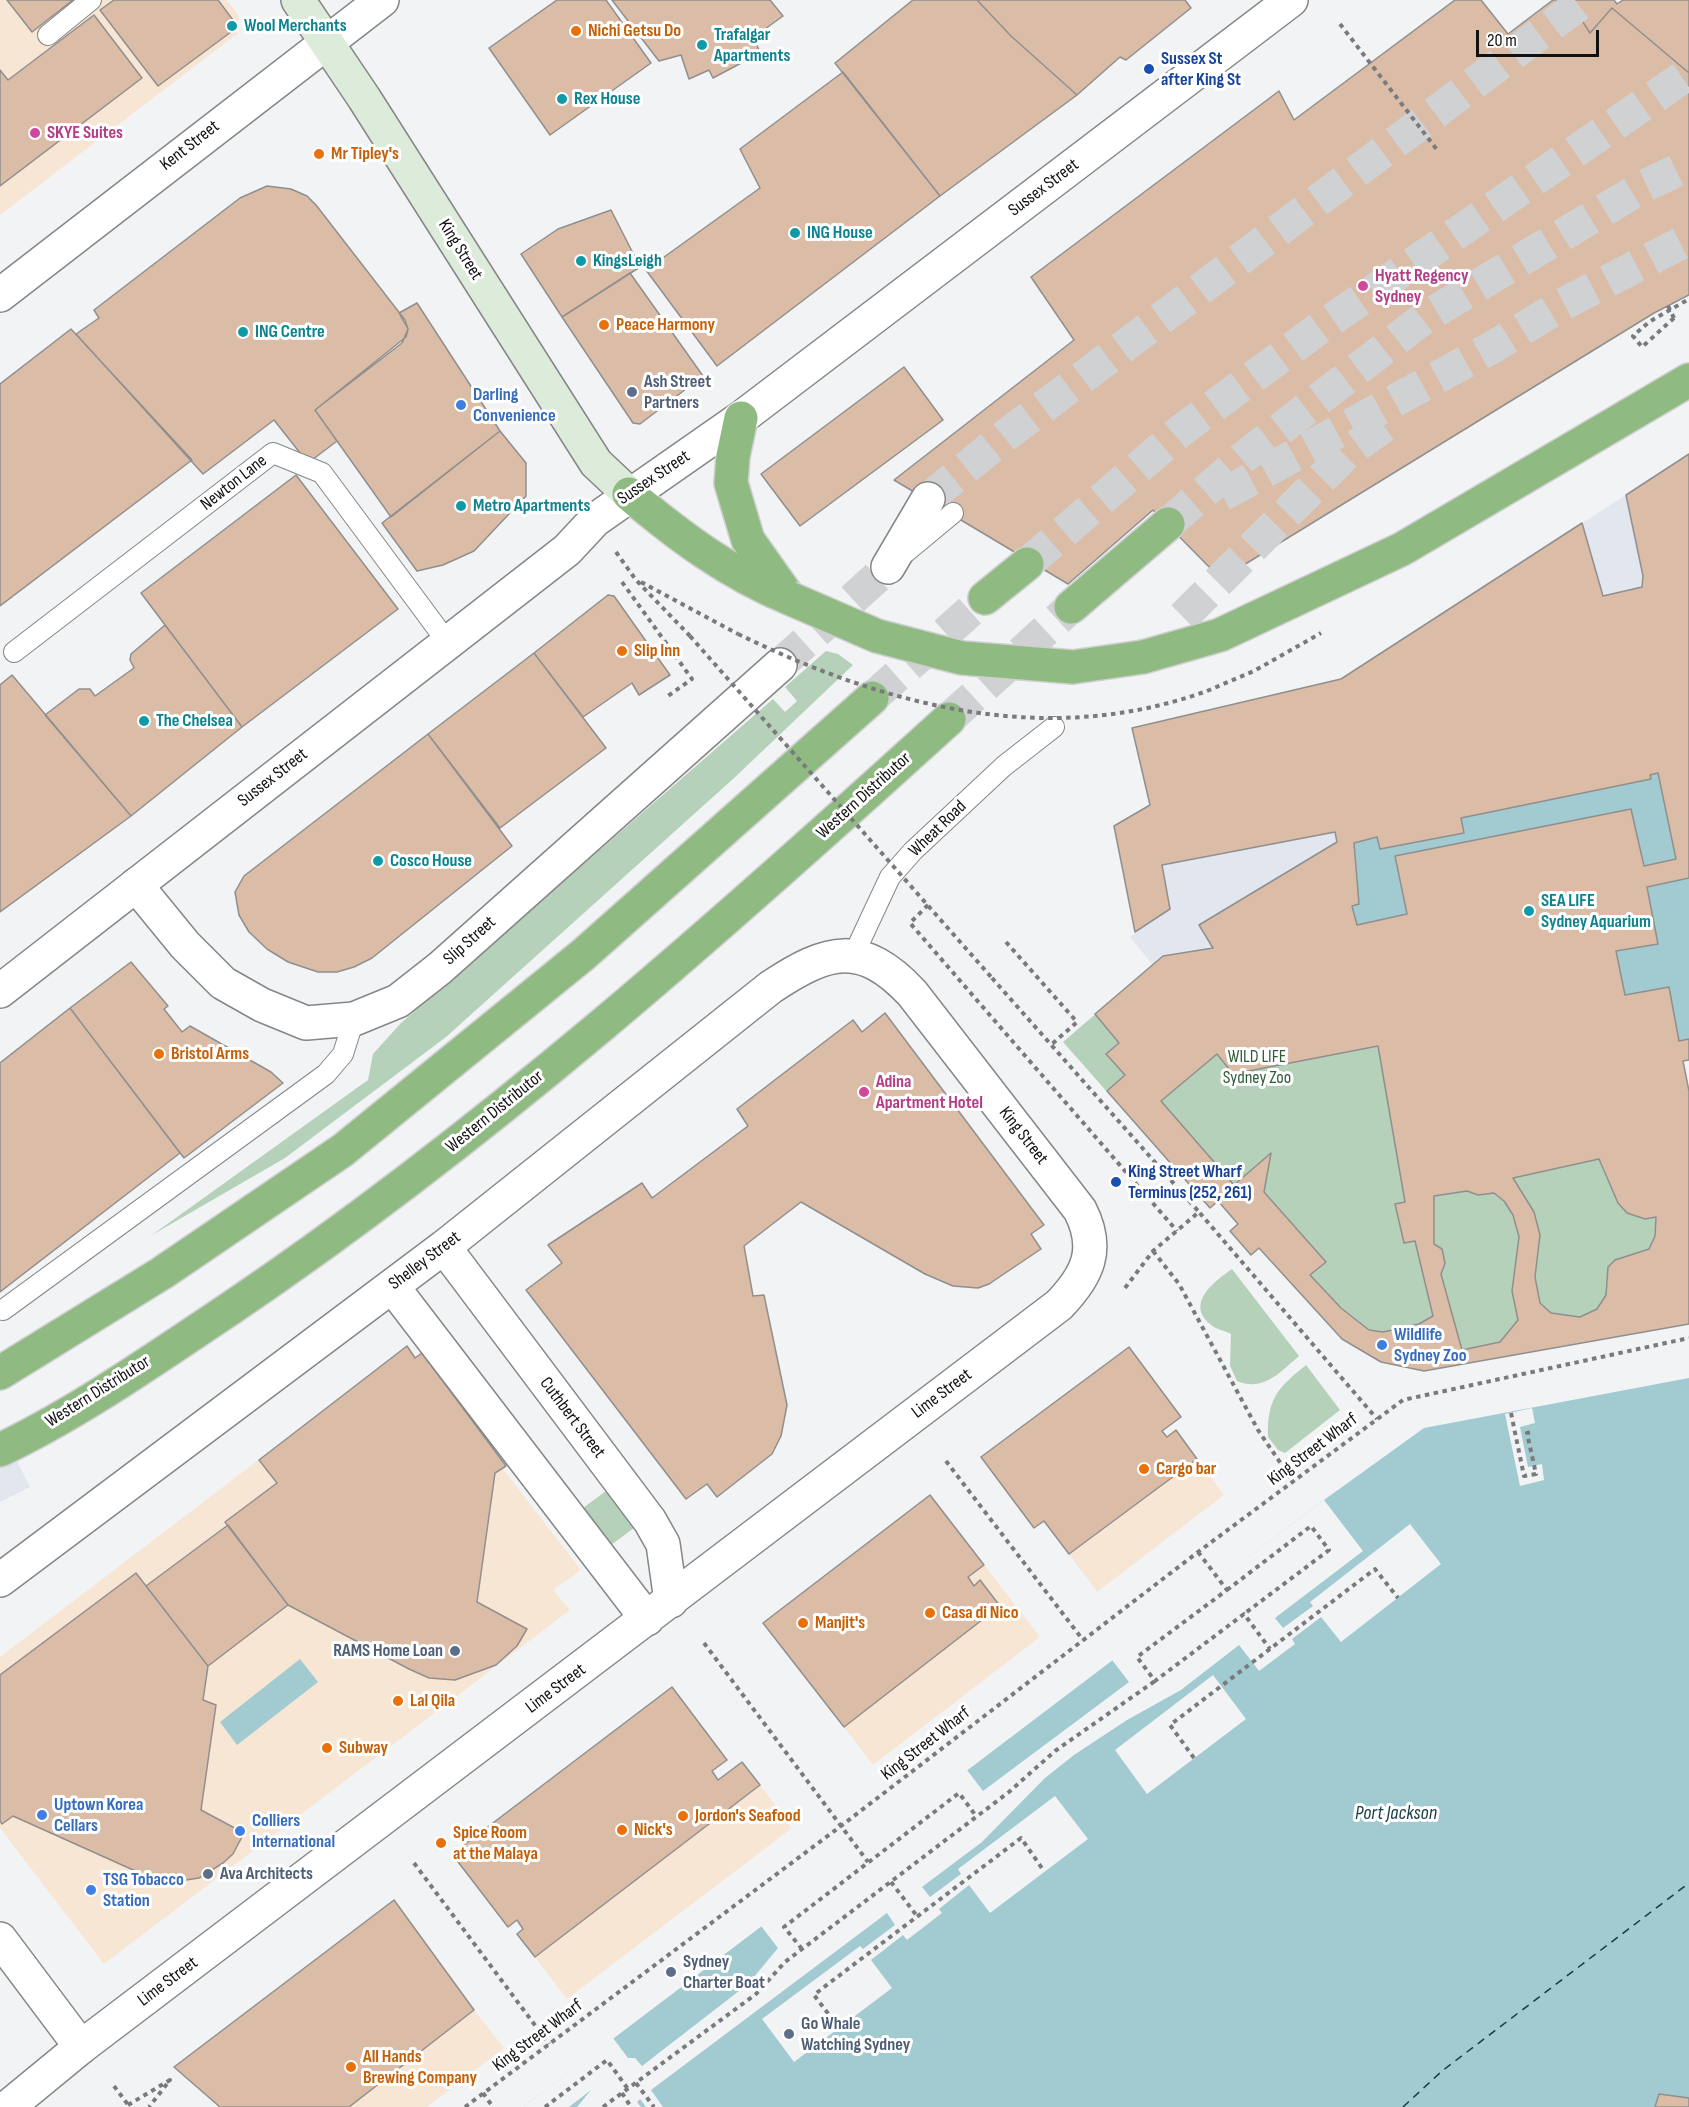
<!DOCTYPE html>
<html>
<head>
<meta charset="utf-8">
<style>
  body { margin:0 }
  #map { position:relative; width:1689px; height:2107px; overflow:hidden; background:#f2f3f5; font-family:"Sofia Sans Condensed",sans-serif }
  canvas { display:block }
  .scale { position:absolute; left:1476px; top:30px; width:123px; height:27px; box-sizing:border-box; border:3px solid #111112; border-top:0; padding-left:8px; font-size:18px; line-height:21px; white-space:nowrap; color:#111112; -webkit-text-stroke:4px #fff; paint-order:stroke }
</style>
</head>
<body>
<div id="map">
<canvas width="1689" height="2107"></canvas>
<div class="scale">20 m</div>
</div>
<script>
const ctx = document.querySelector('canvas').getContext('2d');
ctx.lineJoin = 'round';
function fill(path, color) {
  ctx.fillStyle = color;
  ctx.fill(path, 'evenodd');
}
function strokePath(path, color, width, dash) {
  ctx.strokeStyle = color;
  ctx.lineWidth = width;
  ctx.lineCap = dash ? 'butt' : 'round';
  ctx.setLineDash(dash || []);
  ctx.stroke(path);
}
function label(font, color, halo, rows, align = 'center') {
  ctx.font = font + ' "Sofia Sans Condensed",sans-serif';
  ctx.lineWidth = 6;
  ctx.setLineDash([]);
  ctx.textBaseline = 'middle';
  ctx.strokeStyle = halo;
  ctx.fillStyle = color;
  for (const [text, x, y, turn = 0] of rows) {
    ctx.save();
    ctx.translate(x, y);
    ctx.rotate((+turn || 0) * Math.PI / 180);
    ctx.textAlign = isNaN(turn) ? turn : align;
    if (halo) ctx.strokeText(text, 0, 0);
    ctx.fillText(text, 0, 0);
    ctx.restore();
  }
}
fill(new Path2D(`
  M0,0H227L239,16L237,34L0,215Z
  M408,1346L581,1570L553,1590L570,1610L104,1964L0,1828V1657Z
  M1197,1459L1224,1495L1097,1592L1069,1554Z
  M984,1565L1040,1637L873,1765L844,1727L1000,1606L980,1581L974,1586L968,1577Z
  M760,1785L792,1828L567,1999L535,1957Z
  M474,2010L504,2048L427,2107H349Z`), '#f8e6d5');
fill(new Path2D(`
  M1626,495L1643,576L1642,587L1603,596L1582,523Z
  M1335,832L1337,842L1199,925L1213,948L1163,956L1153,965L1130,937L1170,909L1162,865Z
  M0,1428L30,1487L0,1502Z`), '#e2e7ef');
fill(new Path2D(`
  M826,651L838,654L853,665L733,779L446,1037L285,1158L152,1235L368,1080L373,1054L401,1023L773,699L785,712L797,701L785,687Z
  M1337,842L1356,878L1359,904L1353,907L1357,926L1689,1125V1324L1424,1371L1381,1362L1342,1339L1259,1248L1251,1255L1230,1231L1238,1223L1219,1201L1210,1208L1063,1042L1163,956L1212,948L1199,925Z
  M1232,1269L1299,1356C1280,1372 1264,1392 1237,1381L1230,1366L1231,1334C1224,1330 1216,1330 1210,1324C1185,1303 1215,1281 1232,1269Z
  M1306,1365L1340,1410L1285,1453L1278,1450L1268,1437C1267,1398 1278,1388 1306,1365Z
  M610,1488L638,1525L607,1548L579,1511Z`), '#b5d1b9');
fill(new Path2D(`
  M1658,773L1676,859L1644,866L1631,809L1395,856L1407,914L1357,925L1352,906L1359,904L1354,843L1377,837L1380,849L1463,833L1461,818L1651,779L1650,775Z
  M1689,878V1039L1679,1041L1669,987L1625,995L1616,951L1658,944L1647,887Z
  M1689,1378V2107H523L1324,1500L1424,1428Z
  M300,1659L318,1682L237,1745L220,1722Z`), '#a1cad1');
fill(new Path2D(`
  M1532,1408L1535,1423L1520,1427L1528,1467L1542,1464L1544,1480L1520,1486L1505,1414Z
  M1324,1500L1363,1551L1275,1618L1283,1628L1313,1606L1310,1602L1410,1524L1441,1564L1341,1642L1321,1617L1292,1639L1295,1644L1259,1671L1239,1645L1181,1690L1127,1720L1074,1755L1045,1778L982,1842L922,1887L930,1897L961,1874L958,1869L1055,1796L1088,1839L990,1913L969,1885L939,1909L942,1913L907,1940L903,1935L871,1960L892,1988L794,2062L762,2019L860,1946L863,1949L895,1925L887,1913L651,2090L663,2107H646L640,2099L637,2102L641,2107H577L591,2090L569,2107H523L613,2038L628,2058H635L642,2066L748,1984L778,1948L761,1926L967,1770L983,1791L1129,1682L1112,1660Z
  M1213,1675L1246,1719L1147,1794L1115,1750Z`), '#f2f3f5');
strokePath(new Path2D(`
  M1403,2107L1442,2071L1689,1883`), '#153c42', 1.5, [8, 6]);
const building = new Path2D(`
  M7,0H73L32,32Z
  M114,0H218L233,20L231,32L158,86L100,10Z
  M557,0H606L651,63L550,135L489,48Z
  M612,0H770L783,16L754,37L760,53L713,78L709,70L689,79L681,55L659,61Z
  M913,0H977L1011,36L1077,95L940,196L835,63Z
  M977,0H1185L1191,8L1126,60L1120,57L1077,95L1011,36Z
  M1455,0H1481L1508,34L1553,0H1569L1590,33L1612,8L1689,73V295L1654,313L1221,579L1153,510L1068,584L894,480L1074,340L1031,277L1279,91L1294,120Z
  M1569,0H1614L1617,4L1623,0H1689V73L1612,8L1590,33Z
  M94,15L142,78L0,186V70L8,80Z
  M843,72L940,196L717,366L646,270L760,188L740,149Z
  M267,186L291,189L307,196L316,205L405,320L408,329L406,337L315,410L337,441L308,463L274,420L203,474L76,334L99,318L94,310L240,198Z
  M611,210L640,267L562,317L521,254L558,229Z
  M630,273L703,376L640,424L633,423L562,317Z
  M417,303L500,431L391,517L315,410L402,343L408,329L399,313Z
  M71,329L192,460L0,606V384Z
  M904,367L943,420L800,526L761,474Z
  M500,431L526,463V496L474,551L443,565L417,571L382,523Z
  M1689,454V878L1647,887L1658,944L1616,951L1625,995L1669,987L1679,1041L1689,1039V1060L1683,1061L1689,1091V1324L1424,1371L1381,1362L1342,1339L1259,1248L1251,1255L1230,1231L1238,1224L1218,1201L1210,1208L1107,1091L1125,1075L1106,1054L1119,1043L1095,1014L1163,956L1213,948L1199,925L1337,842L1335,832L1162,865L1170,909L1135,932L1114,826L1150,805L1132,728L1341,679L1582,523L1603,596L1642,587L1643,576L1626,495ZM1658,773L1676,859L1644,866L1631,809L1395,856L1407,914L1357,925L1352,906L1359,904L1354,843L1377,837L1380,849L1464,833L1461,818L1651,779L1650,775ZM1378,1046L1405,1202L1395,1204L1404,1243L1415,1241L1433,1316L1419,1324L1383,1332L1369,1330L1341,1308L1310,1275L1326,1262L1264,1192L1271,1153L1234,1185L1161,1101L1217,1054L1233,1074ZM1599,1159L1618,1203L1627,1213L1645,1219L1656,1217L1655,1236L1649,1249L1615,1260L1608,1267L1606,1295L1597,1309L1580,1317L1551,1313L1540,1303L1535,1277L1540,1235L1534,1212L1513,1178ZM1467,1191L1478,1195L1494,1193L1504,1201L1513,1215L1519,1237L1512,1291L1518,1320L1500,1342L1462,1350L1441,1274L1445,1263L1442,1249L1434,1244V1196Z
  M296,475L398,609L242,727L141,593Z
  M608,595L614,596L670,675L639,695L632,683L583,717L534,653Z
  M165,625L242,727L131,816L45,715L79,689H90L95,696L134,668L130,660L131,654Z
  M534,653L606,748L500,828L428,734Z
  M12,675L131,816L0,912V685Z
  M428,734L512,846L372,958L354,967L337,972H318L288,962L267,949L249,932L239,915L235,892L244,876Z
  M131,962L168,1006L164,1009L182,1032L190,1026L271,1072L283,1083L184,1158L70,1008Z
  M70,1008L180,1153L0,1292V1063Z
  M885,1013L1044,1225L1031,1234L1041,1249L989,1284L978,1288L953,1286L925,1274L801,1202L744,1246L753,1296L764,1295L787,1405L781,1436L772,1454L717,1497L707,1484L686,1499L526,1290L562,1263L548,1245L642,1183L652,1198L748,1126L737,1109L853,1020L862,1032Z
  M407,1346L415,1358L422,1353L506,1466L495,1473L477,1602L527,1629L517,1646L496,1665L455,1680L429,1678L409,1669L288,1605L225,1522L277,1483L259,1460Z
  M1129,1347L1181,1417L1162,1431L1167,1437L1176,1430L1197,1459L1069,1554L1044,1521L1034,1528L981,1457Z
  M930,1495L984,1565L968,1577L974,1586L980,1580L1000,1606L844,1727L763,1623Z
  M228,1525L288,1605L208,1666L146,1586Z
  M136,1573L208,1666L203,1700L216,1705L201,1810L244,1833L233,1854L223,1863L199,1878L186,1880L151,1878L13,1816L2,1824L0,1821V1675Z
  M672,1687L727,1760L712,1771L718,1780L742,1762L760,1785L535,1957L517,1934L523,1929L517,1920L508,1927L452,1854Z
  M394,1900L474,2010L349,2107H220L174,2067Z
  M1659,2094L1689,2098V2107H1655Z`);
fill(building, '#dabca7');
strokePath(building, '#918f8e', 1.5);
strokePath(new Path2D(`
  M928,499L1010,432L1585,0
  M780,665L888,567`), '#d0d1d3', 33, [33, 16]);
strokePath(new Path2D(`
  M1222,495L1493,347L1563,304L1689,239
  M1168,524L1244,457L1424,318L1644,186L1689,165
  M1027,564L1183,429L1321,327L1689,73
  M1183,617L1348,452L1384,426
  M872,698L985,598
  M949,719L1071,607`), '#d0d1d3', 33, [33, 16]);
const service = new Path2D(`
  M48,35L91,0
  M906,552L953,513
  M14,652L273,453L322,473L448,643
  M853,956L890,877L913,851L1004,766L1054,727
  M3,1310L326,1074L343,1054L354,1019`);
const minor = new Path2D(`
  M888,567L928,499
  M136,885L185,945L223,983L262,1005L306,1023L354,1019L398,1001L440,968L780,665
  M444,1247L650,1521L663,1544L671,1601
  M392,1286L647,1619
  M0,1580L444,1247L771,987C828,949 862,940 912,993L1080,1210C1100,1249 1088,1275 1059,1305L81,2047L8,2107`);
const tertiary = new Path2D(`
  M0,295L382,0
  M0,991L567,550L595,520L741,418L1291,0
  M0,1939L81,2047`);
const secondary = new Path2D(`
  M298,0L364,98L596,463L629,494`);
const motorway = new Path2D(`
  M741,418L733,456L731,483L748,540L789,598
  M629,494C679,536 728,573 789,598
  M985,598L1027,564
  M1071,607L1168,524
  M1143,657L1220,635L1402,549L1689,380
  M0,1373L162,1273L343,1150L584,954L872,698
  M0,1450C81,1411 156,1358 231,1308C487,1135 720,927 949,719`);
strokePath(service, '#858687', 22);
strokePath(minor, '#858687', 36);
strokePath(tertiary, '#858687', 36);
strokePath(secondary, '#858687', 36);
strokePath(motorway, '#cfcfd0', 36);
strokePath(new Path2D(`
  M1340,24L1438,151
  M1674,318L1642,347L1633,336L1649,322L1689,299
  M616,552L636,580L690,636
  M622,582L692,679L668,696
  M641,582L738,634
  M1207,691L1254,671L1321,633
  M928,905L910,923L1177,1231
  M1006,942L1077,1022L1051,1045
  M992,978L1199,1212
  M1153,1251L1179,1284L1258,1430L1294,1483
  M1125,1288L1153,1251L1199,1212L1377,1419
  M1511,1413L1524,1476L1536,1474L1527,1433L1534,1432
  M946,1461L1083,1640
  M1198,1552L1227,1590L1137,1657L1155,1681L1244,1614L1270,1649
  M1227,1590L1311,1526L1329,1550L1244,1614
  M704,1643L868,1862
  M1194,1758L1170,1725L1375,1569L1398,1598
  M414,1863L549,2044
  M891,1882L917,1916
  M802,1949L784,1927L959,1793L976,1816
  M839,2028L814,1995L828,1984L1021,1838L1044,1871
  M636,2083L654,2107
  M114,2086L129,2106
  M483,2093L493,2107
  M622,2093L631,2107
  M128,2105L170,2080L149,2107
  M465,2107L841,1826L1198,1552L1403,1400L1689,1338
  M545,2107L607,2060L628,2089
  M603,2107L756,1994L785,1962L1009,1792L1055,1751L1155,1681`), '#7a7a7c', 4, [4.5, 4.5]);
strokePath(service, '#fff', 20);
strokePath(minor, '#fff', 33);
strokePath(tertiary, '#fff', 33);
strokePath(secondary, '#ddebda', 33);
strokePath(motorway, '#8fbb82', 33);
const motorwayBridge = new Path2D(`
  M789,598L877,636L962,658L1073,667L1143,657`);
strokePath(motorwayBridge, '#cfcfd0', 36, []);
strokePath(new Path2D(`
  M1668,306L1674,318
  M738,634C886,706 1046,749 1207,691
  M690,636L992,978`), '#7a7a7c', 4, [4.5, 4.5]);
strokePath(motorwayBridge, '#8fbb82', 33);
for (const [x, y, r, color] of [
  [232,26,6,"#0f9aa8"],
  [576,31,6,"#e8710a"],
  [702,45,6,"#0f9aa8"],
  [1149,69,6,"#1a4fb4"],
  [562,99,6,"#0f9aa8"],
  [35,133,6,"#d1479c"],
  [319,154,6,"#e8710a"],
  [795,233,6,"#0f9aa8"],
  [581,261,6,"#0f9aa8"],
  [1363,286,6,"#d1479c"],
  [604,325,6,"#e8710a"],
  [243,332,6,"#0f9aa8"],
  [632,392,6,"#5c6f8a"],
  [461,405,6,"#3f7fe0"],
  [461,506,6,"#0f9aa8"],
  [622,651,6,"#e8710a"],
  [144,721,6,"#0f9aa8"],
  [378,861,6,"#0f9aa8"],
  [1529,911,6,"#0f9aa8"],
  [159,1054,6,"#e8710a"],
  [864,1092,6,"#d1479c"],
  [1116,1182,6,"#1a4fb4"],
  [1382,1345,6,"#3f7fe0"],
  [1144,1469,6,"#e8710a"],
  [930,1613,6,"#e8710a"],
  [803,1623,6,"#e8710a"],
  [455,1651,6,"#5c6f8a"],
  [398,1701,6,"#e8710a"],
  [327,1748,6,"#e8710a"],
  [42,1815,6,"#3f7fe0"],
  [683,1816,6,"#e8710a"],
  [622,1830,6,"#e8710a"],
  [240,1831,6,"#3f7fe0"],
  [441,1843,6,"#e8710a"],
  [208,1874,6,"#5c6f8a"],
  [91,1890,6,"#3f7fe0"],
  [671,1972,6,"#5c6f8a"],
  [789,2034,6,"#5c6f8a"],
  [351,2067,6,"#e8710a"]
]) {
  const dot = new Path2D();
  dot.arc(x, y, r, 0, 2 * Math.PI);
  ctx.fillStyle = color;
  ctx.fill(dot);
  strokePath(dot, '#fff', 2);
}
label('bold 18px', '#0d838f', '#fff', [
  ["Wool Merchants",244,26],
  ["Trafalgar",714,35],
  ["Apartments",714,56],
  ["Rex House",574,99],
  ["ING House",807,233],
  ["KingsLeigh",593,261],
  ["ING Centre",255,332],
  ["Metro Apartments",473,506],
  ["The Chelsea",156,721],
  ["Cosco House",390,861],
  ["SEA LIFE",1541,901],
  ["Sydney Aquarium",1541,922]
], 'left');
label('bold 18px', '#c56008', '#fff', [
  ["Nichi Getsu Do",588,31],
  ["Mr Tipley's",331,154],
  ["Peace Harmony",616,325],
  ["Slip Inn",634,651],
  ["Bristol Arms",171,1054],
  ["Cargo bar",1156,1469],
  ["Casa di Nico",942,1613],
  ["Manjit's",815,1623],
  ["Lal Qila",410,1701],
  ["Subway",339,1748],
  ["Jordon's Seafood",695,1816],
  ["Nick's",634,1830],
  ["Spice Room",453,1833],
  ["at the Malaya",453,1854],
  ["All Hands",363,2057],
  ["Brewing Company",363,2078]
], 'left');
label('bold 18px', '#164399', '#fff', [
  ["Sussex St",1161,59],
  ["after King St",1161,80],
  ["King Street Wharf",1128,1172],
  ["Terminus (252, 261)",1128,1193]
], 'left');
label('bold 18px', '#b23c85', '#fff', [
  ["SKYE Suites",47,133],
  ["Hyatt Regency",1375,276],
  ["Sydney",1375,297],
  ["Adina",876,1082],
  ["Apartment Hotel",876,1103]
], 'left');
label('18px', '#111112', '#fff', [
  ["Kent Street",190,146,-38],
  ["Sussex Street",1044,188,-37],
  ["King Street",460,250,58],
  ["Sussex Street",654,478,-34],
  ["Newton Lane",234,483,-38],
  ["Sussex Street",273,778,-38],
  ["Western Distributor",864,796,-42],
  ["Wheat Road",938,829,-44],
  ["Slip Street",470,941,-42],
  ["Western Distributor",495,1112,-39],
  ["King Street",1023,1136,52],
  ["Shelley Street",425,1261,-37],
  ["Western Distributor",98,1392,-32],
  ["Lime Street",942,1394,-37],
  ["Cuthbert Street",572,1418,53],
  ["King Street Wharf",1313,1450,-37],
  ["Lime Street",556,1689,-37],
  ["King Street Wharf",926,1744,-38],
  ["Lime Street",168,1982,-37],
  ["King Street Wharf",538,2036,-37]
]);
label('bold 18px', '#4e5e75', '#fff', [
  ["Ash Street",644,382],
  ["Partners",644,403],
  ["RAMS Home Loan",443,1651,"right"],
  ["Ava Architects",220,1874],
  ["Sydney",683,1962],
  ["Charter Boat",683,1983],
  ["Go Whale",801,2024],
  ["Watching Sydney",801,2045]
], 'left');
label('bold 18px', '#366cbe', '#fff', [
  ["Darling",473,395],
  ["Convenience",473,416],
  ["Wildlife",1394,1335],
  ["Sydney Zoo",1394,1356],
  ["Uptown Korea",54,1805],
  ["Cellars",54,1826],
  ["Colliers",252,1821],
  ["International",252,1842],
  ["TSG Tobacco",103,1880],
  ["Station",103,1901]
], 'left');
label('18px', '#2f5b39', '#fff', [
  ["WILD LIFE",1257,1057],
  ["Sydney Zoo",1257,1078]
]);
label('italic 20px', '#153c42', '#fff', [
  ["Port Jackson",1396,1814]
]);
</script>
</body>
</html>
